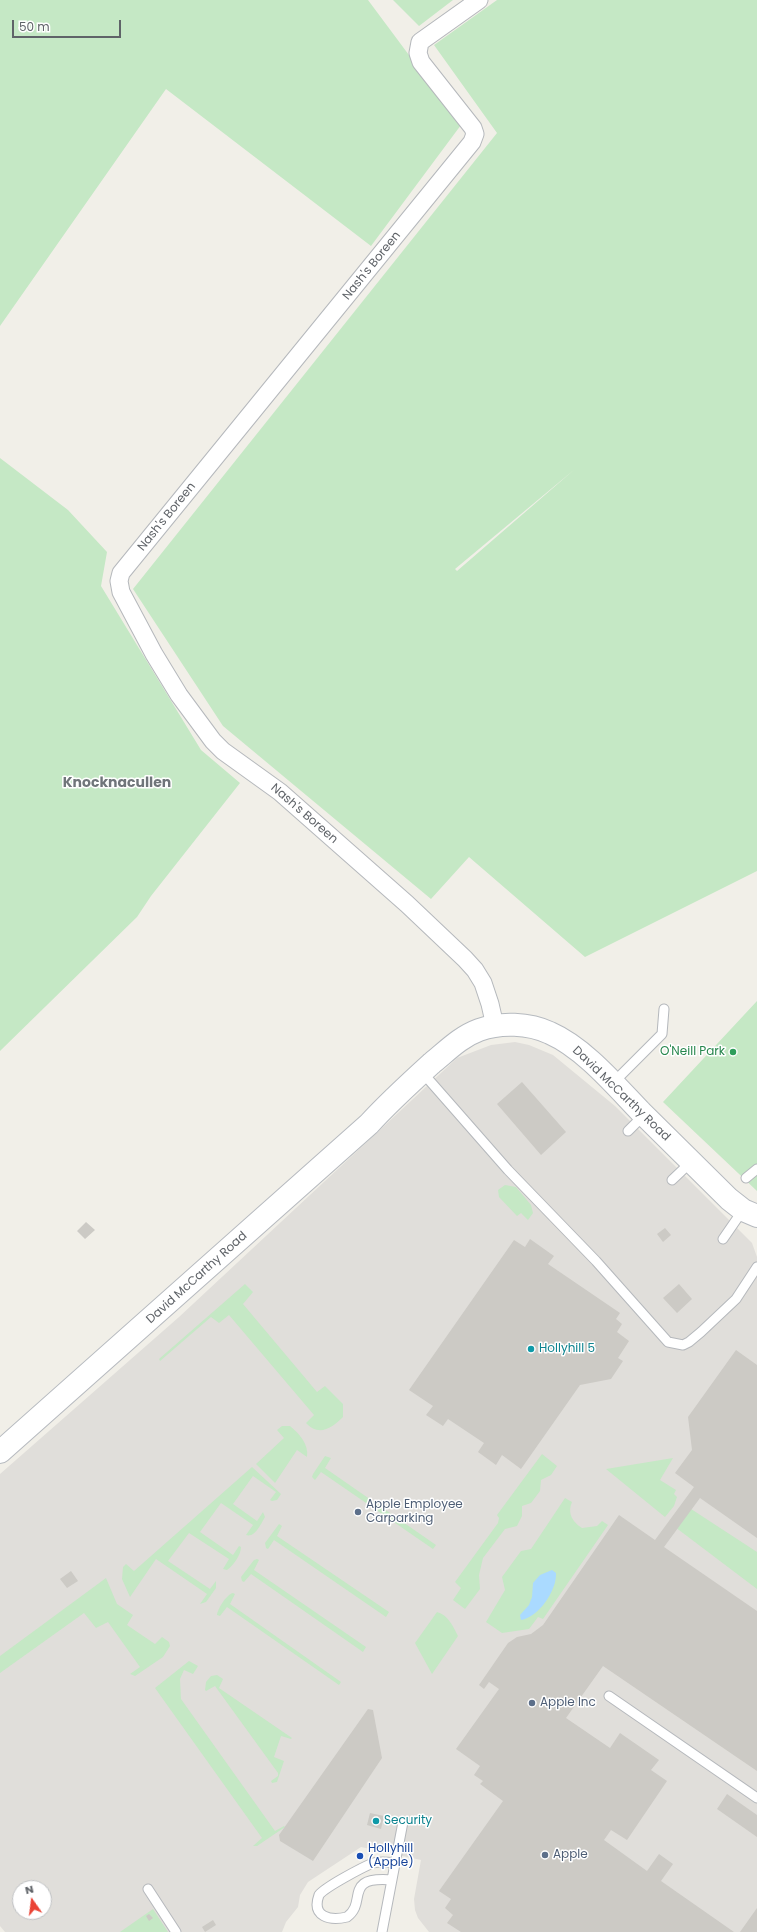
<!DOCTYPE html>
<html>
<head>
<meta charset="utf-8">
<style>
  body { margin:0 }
  #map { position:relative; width:757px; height:1932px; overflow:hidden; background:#f1efe8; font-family:Poppins,sans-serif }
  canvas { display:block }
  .north { position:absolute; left:12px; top:1880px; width:40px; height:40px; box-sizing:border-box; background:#fff; border:1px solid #bfc1c3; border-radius:50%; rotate:346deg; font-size:11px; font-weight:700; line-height:16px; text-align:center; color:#5f6368 }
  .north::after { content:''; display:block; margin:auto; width:14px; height:18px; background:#ea4335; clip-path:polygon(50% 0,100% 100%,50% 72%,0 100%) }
  .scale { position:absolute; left:12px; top:20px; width:109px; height:18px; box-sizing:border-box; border:2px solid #5f6368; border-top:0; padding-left:5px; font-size:12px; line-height:14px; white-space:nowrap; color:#5f6368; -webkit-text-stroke:3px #fff; paint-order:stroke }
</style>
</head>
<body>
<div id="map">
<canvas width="757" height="1932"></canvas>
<div class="north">N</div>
<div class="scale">50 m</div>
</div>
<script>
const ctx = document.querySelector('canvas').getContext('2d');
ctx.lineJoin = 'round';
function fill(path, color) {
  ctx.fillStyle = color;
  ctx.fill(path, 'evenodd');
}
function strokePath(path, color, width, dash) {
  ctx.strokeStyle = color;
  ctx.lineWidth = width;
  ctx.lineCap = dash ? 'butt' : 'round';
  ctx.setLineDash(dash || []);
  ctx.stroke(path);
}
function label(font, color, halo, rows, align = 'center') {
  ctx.font = font + ' Poppins,sans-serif';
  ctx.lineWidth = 3;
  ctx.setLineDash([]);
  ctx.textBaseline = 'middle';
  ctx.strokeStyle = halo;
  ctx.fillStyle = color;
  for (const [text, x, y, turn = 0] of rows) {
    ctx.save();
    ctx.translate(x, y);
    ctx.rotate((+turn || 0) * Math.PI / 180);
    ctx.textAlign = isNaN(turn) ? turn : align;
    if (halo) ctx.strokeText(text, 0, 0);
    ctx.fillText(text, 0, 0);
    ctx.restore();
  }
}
fill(new Path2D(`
  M515,1042L529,1045L553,1055L615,1106L752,1243L757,1257V1932H429L418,1918L415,1910L414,1899L421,1860L361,1847L308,1882L300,1895L298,1907L286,1922L282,1932H5L0,1926V1474L179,1317L457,1058L491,1045ZM20,1888H44V1912H20Z`), '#e0deda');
fill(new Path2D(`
  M0,0H368L461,125L371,246L166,89L0,326Z
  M393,0H453L419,26Z
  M497,0H757V871L585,957L469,857L431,899L223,726L133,589L497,133L434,45ZM575,469L457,571L455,569Z
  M0,458L68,510L107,552L101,586L201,750L240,783L151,896L137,917L0,1051Z
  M757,1001V1191L663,1102Z
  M505,1185L516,1187L531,1205L533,1213L528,1220L521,1213L517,1216L499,1197L498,1190Z
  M245,1284L253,1292L243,1304L317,1392L325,1386L343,1404V1417C332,1428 319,1437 306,1423L314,1415L229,1315L219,1323L211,1317L160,1361L159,1359Z
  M282,1426H290C300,1434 309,1445 307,1457L297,1450L275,1483L256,1464L284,1438L277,1430Z
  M542,1454L557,1466L551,1475L541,1480L540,1491L531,1503L522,1506V1516L517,1526L505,1529L483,1558L479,1575L480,1589L465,1609L453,1600L461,1588L455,1582L498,1523L499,1518L497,1515Z
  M325,1456L331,1458L325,1468L436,1545L433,1549L321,1472L315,1480L312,1477L313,1474Z
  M673,1458L660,1480L676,1490L674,1494L677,1497L674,1506L665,1517L606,1469Z
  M252,1467L281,1494L277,1500L272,1501L270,1500L276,1492L253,1476L233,1504L257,1521L263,1512L265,1517C261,1524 255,1538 246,1535L253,1525L221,1503L200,1532L233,1555L239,1546L241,1547C241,1555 233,1566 227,1570L223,1569L229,1559L189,1533L168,1561L210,1589L216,1581V1588L206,1602L200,1604L207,1594L156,1559L130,1597L122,1579L123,1567L126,1564L134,1571Z
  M565,1498L572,1502C567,1514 573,1522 582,1528L597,1526L602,1521L608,1525L543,1619L538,1617L529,1629L502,1633L486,1622L505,1590L502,1577L521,1551L531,1549Z
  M688,1507L757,1552V1589L675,1527Z
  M279,1524L282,1526L277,1536L389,1612L386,1617L274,1540L268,1549L266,1548L265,1543Z
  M257,1559L259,1560L254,1570L366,1647L363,1652L251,1574L244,1582L242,1581L241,1577L254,1560Z
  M106,1578L117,1604L133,1615L127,1625L155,1644L162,1637L169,1642L170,1646L163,1657L135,1676L130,1674L140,1667L108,1622L96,1628L84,1613L0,1673V1656Z
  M233,1593L235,1594L230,1604L341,1682L339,1685L227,1607L220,1616L217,1615C218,1608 227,1594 233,1593Z
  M437,1612C448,1615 453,1626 458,1636L432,1674L415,1643Z
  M189,1661L198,1666L193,1674L184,1670L180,1679L181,1699L275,1831L284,1826L285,1827L257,1846H253L262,1838L155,1688Z
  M211,1676L217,1675L223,1679L219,1688L292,1738L291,1739L281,1736L274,1757L284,1761L277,1782L272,1783L271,1781L278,1776V1773L215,1686L206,1691L205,1690L206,1682Z
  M153,1909L168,1932H120Z`), '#c5e8c5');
fill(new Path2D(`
  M552,1570L556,1573C557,1590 539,1617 521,1620L520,1615L529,1605L532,1597L533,1583L540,1575Z`), '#aadaff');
fill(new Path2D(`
  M522,1082L566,1132L541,1155L497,1104Z
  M86,1222L95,1230L85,1239L77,1231Z
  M665,1228L671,1235L663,1242L657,1234Z
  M530,1239L554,1256L548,1264L620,1313L616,1319L622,1324L617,1332L629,1341L618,1358L623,1361L611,1379L580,1385L521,1469L502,1455L496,1465L478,1452L484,1443L448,1419L443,1426L426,1415L433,1406L409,1390L514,1240L525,1247Z
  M679,1284L692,1299L677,1313L663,1298Z
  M736,1350L757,1365V1538L700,1498L664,1547L757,1611V1771L603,1666L566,1718L610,1748L620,1733L659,1760L651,1770L667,1781L627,1840L611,1830L604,1840L647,1871L659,1854L673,1864L661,1881L734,1932H461L447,1923L453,1915L445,1908L451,1899L439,1891L503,1801L480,1784L483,1781L474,1775L480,1766L456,1749L499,1689L489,1682L484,1689L479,1685L508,1643L517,1637L531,1634L543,1625L619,1515L655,1540L694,1487L675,1473L692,1450L688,1417Z
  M71,1571L78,1581L67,1588L60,1579Z
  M368,1709L373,1710L382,1758L313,1861L280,1841L279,1835Z
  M727,1794L757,1815V1837L717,1809Z
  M370,1813L384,1816L381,1829L367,1825Z
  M757,1908V1932H740Z
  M149,1914L153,1918L149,1921L146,1916Z
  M213,1920L216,1925L205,1932L202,1927Z`), '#cccac5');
const lane = new Path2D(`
  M422,1072L508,1170L596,1261L668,1342L683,1345L689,1342L701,1332L736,1299L757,1267
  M613,1083L662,1034L664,1009
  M628,1131L644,1115
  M746,1178L757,1169
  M672,1180L691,1162
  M723,1239L743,1210
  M609,1696L757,1798
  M392,1880C342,1876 368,1902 347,1917C330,1921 311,1917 319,1895C325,1887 363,1867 373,1863C380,1861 388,1862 395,1863
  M148,1889L176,1932
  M382,1932L403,1822`);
const street = new Path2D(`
  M479,0L420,42L418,53L421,62L473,128L475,134L472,142L121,573L119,581L121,592L154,654L179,695L213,741L223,751L280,792L407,904L465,959L475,970L483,983L490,1004L495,1026`);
const secondary = new Path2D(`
  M0,1452L369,1124C389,1102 410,1083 432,1063C447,1051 460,1037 479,1030C500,1022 529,1023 550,1033C584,1048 615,1085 641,1112C670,1141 700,1170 729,1199L743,1210L757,1216`);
strokePath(lane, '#b5b8bc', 11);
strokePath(street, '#b5b8bc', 19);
strokePath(secondary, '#b6babf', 24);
strokePath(lane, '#fff', 9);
strokePath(street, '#fff', 17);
strokePath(secondary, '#fff', 22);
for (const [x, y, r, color] of [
  [733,1052,4,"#2e9e5b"],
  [531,1349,4,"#0f9aa8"],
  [358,1512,4,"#5c6f8a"],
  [532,1703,4,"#5c6f8a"],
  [376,1821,4,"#0f9aa8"],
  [545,1855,4,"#5c6f8a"],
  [360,1856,4,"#1a4fb4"]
]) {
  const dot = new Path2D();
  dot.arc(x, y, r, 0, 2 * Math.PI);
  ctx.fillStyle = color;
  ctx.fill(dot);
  strokePath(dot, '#fff', 1.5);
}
label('12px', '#5f6368', '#fff', [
  ["Nash's Boreen",372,266,-51],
  ["Nash's Boreen",167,517,-51],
  ["Nash's Boreen",304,814,41],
  ["David McCarthy Road",621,1094,44],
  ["David McCarthy Road",197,1278,-42]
]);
label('12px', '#27864d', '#fff', [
  ["O'Neill Park",725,1052]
], 'right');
label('12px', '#0d838f', '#fff', [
  ["Hollyhill 5",539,1349],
  ["Security",384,1821]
], 'left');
label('12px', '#4e5e75', '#fff', [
  ["Apple Employee",366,1505],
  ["Carparking",366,1519],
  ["Apple Inc",540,1703],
  ["Apple",553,1855]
], 'left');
label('12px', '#164399', '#fff', [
  ["Hollyhill",368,1849],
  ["(Apple)",368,1863]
], 'left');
label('bold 14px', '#70757a', '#fff', [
  ["Knocknacullen",117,783]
]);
</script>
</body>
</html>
